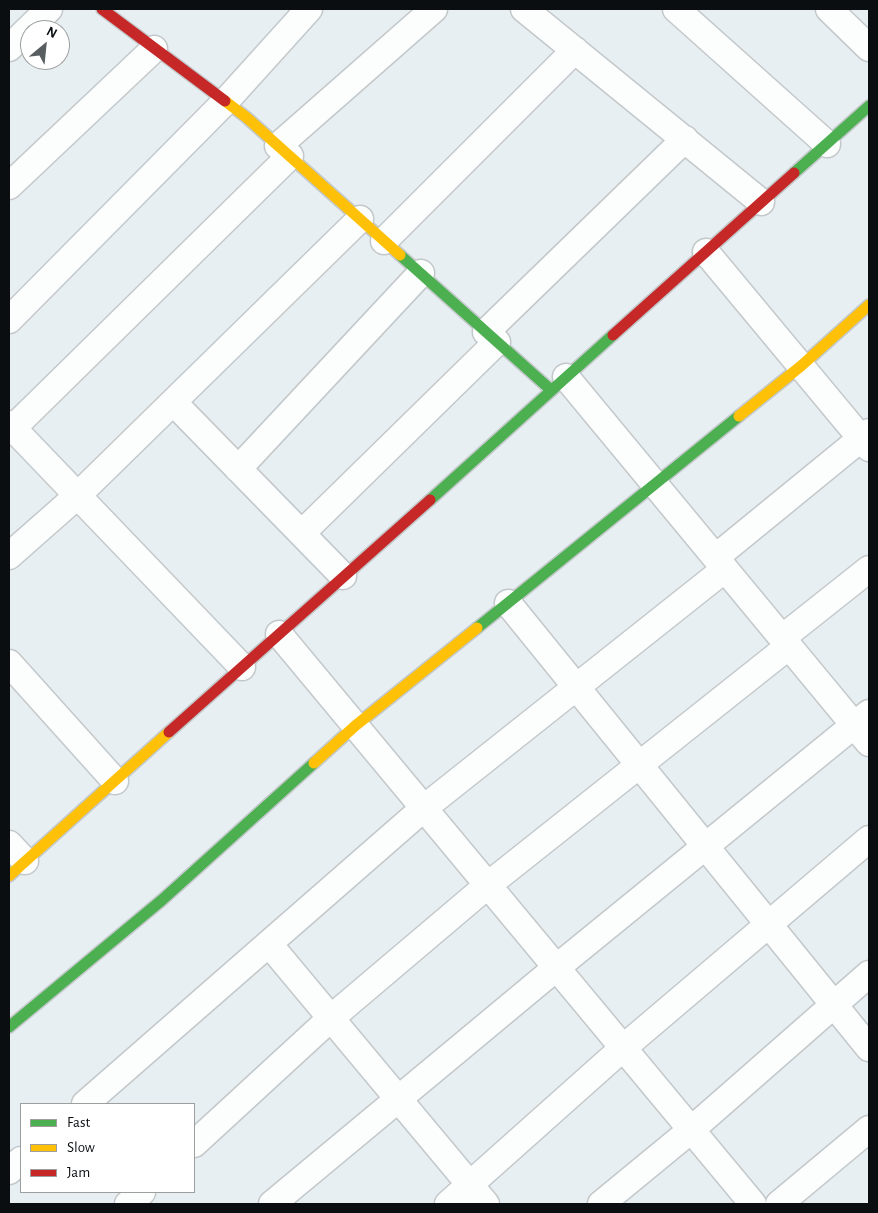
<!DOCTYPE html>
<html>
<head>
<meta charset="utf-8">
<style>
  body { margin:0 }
  #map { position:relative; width:878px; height:1213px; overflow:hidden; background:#e8eff2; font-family:"Alegreya Sans",sans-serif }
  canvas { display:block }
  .frame { position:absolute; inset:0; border:10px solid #0a0e10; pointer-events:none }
  .legend { position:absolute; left:20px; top:1103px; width:175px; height:90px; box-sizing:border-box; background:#fff; border:1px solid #9d9f9f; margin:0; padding:6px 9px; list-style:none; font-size:15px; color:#0a0e10 }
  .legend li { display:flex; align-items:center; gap:10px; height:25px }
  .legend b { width:25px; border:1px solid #9d9f9f }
  .north { position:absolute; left:20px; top:20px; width:50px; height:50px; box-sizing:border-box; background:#fff; border:1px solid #9d9f9f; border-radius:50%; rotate:28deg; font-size:14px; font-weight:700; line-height:20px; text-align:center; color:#0a0e10 }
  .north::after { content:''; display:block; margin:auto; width:18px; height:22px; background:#585d5f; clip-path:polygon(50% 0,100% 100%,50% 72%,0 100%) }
</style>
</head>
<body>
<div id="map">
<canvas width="878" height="1213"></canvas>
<div class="frame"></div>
<ul class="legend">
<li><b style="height:6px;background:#4caf50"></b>Fast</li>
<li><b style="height:6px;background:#ffc107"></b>Slow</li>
<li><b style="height:6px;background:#c62828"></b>Jam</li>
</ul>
<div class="north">N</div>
</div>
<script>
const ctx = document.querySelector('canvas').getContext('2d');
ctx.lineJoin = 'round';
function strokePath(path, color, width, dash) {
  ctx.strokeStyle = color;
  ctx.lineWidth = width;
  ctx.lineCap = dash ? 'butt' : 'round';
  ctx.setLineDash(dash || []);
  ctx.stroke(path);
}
const street = new Path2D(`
  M524,9L761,202
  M676,9L827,144
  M829,9L869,48
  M9,48L49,9
  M278,146L434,9
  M9,186L154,49
  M384,241L575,50
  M706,252L869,448
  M9,320L225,102L309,9
  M486,332L685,139
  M566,377L869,743
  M173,402L343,576
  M9,424L242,667
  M13,428L290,156
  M238,469L421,273
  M302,533L497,342
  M9,556L77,496L360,219
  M716,557L869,432
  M508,603L869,1048
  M279,634L753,1204
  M782,638L869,569
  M9,663L115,781
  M9,844L25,861
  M269,944L486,1204
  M85,1104L424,808L725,569
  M194,1144L331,1018L488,885L789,646
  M9,1171L21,1160
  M128,1204L142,1192
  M272,1204L556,968L869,713
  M448,1204L623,1048L869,839
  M601,1204L691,1130L869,974
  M779,1204L869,1129`);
const fast = new Path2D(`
  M794,173L869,106
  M400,255L551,390
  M430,500L613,335
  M477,628L739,416
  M9,1027L162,900L314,763`);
const slow = new Path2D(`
  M225,101L246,117L400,255
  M739,416L801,366L869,305
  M314,763L355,726L477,628
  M9,876L169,732`);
const jam = new Path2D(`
  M102,9L225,101
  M613,335L794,173
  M169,732L430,500`);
strokePath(street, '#c3c8ca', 29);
strokePath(fast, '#c3c8ca', 14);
strokePath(slow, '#c3c8ca', 14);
strokePath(jam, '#c3c8ca', 14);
strokePath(street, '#fcfdfd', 26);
strokePath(fast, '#4caf50', 11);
strokePath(slow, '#ffc107', 11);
strokePath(jam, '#c62828', 11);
</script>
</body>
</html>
